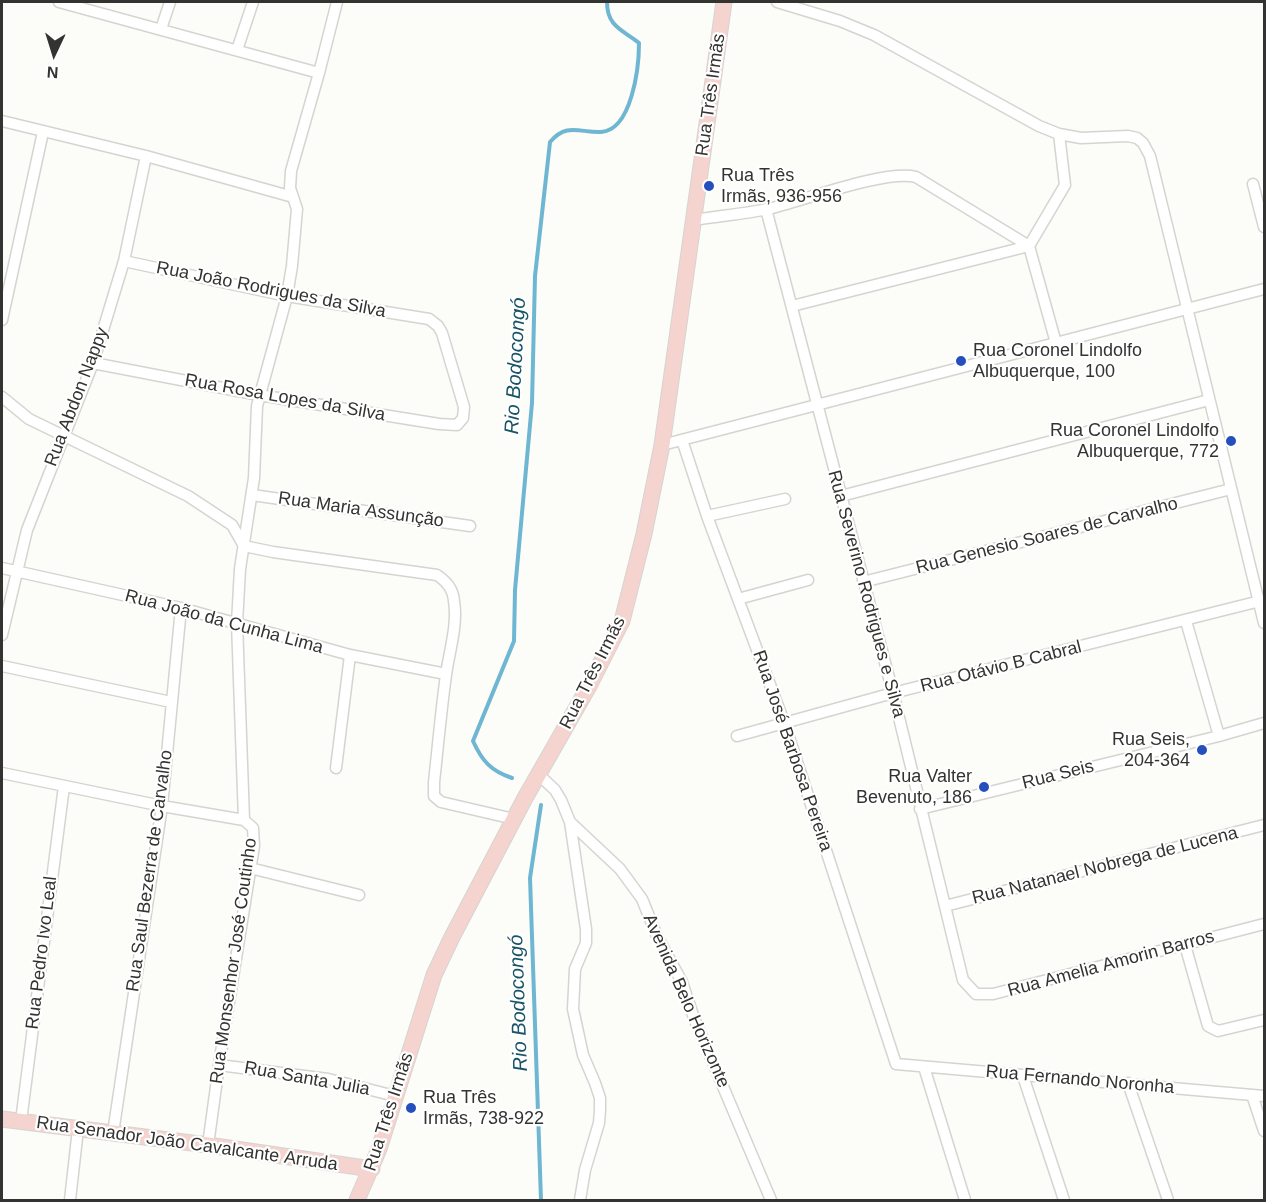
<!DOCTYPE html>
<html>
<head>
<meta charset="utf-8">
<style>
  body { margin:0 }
  #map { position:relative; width:1266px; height:1202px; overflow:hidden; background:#fcfcf8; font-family:Helvetica,sans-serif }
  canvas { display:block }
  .frame { position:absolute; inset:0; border:3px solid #333331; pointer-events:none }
  .north { position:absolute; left:24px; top:24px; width:60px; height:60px; -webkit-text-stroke:4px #fff; paint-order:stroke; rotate:184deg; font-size:16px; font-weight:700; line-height:24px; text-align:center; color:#333331 }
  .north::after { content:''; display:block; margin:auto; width:21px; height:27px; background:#333331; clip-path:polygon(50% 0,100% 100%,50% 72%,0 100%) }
</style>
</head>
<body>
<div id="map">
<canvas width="1266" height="1202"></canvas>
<div class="frame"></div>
<div class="north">N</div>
</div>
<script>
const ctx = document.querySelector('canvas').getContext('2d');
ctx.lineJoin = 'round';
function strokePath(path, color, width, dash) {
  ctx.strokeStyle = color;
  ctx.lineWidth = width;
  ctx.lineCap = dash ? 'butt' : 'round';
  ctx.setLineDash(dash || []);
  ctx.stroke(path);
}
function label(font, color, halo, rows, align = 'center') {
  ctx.font = font + ' Helvetica,sans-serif';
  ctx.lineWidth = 4.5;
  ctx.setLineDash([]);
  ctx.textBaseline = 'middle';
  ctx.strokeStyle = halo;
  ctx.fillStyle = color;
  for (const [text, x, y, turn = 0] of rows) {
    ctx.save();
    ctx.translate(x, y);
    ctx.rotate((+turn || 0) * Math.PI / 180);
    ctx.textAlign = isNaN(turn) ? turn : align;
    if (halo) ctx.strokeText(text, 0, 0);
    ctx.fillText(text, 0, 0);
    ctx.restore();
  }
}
strokePath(new Path2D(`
  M512,778C491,771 482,761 473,741L514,641L515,590L532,403L535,276L550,142C567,122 580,133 601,132C632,130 639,67 639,43C623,30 607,27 607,2
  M541,805L530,878L541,1200`), '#6eb6d1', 4);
const street = new Path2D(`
  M59,2L319,73
  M777,2L840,21L874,35L1039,126L1059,134L1081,138L1128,136L1137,138L1143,143L1150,156L1264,623
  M161,29L170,2
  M237,50L253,2
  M2,121L146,156L293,197
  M1253,184L1264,227
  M766,209L893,693L963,980L976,994H993L1264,924
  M694,220C718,216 744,214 768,209C802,201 886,169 916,177L1029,246L1056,343
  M792,306L1029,246L1065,185L1059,134
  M2,320L43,132
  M93,363L259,395L439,424L457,425L463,418L464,407L442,333L438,326L429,319L287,296L124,261
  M2,397L29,419L188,496L232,525L244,546L273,552L437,575C447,582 453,589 454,601C458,625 449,652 446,675C441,711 438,746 434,782V796L441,802L514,819
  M682,440L707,516L784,722L896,1064L1264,1096
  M662,445L1264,289
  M252,495L470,526
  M841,496L1209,400
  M707,516L785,499
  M2,568L181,608L350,655L446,674
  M863,582L1231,489
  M738,599L808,580
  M1186,621L1219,736
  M2,635L27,530L93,363L124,261L146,156
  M2,666L171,702
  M737,736L893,693L1264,600
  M336,768L350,655
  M2,773L162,806L244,820
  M538,774L555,790L561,800L570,822L586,929V943L575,969L573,1009L583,1055L595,1083L600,1098V1110L599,1123L585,1170L580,1200
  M920,809L1219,736L1264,723
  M570,822L620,869L642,899L657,936L682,982L694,1018L771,1200
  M250,868L359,895
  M945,906L1264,825
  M1185,945L1208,1026L1218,1031L1264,1020
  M219,1065L328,1079L395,1096
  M924,1067L965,1200
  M1023,1076L1064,1200
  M1128,1083L1168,1200
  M1252,1095L1264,1131
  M21,1121L64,786
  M113,1133L162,806L181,608
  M208,1145L219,1065L254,846L253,828L244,820L237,623L240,569L254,478L257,406L287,296L292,266L297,209L290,188L291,171L319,73L337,2
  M70,1200L78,1129`);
const secondary = new Path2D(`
  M2,1119L208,1145L372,1169
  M357,1200L379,1149L434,975L452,937L525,798L589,686L622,621L644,534L662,445L724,2`);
strokePath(street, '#d5d4d0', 13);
strokePath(secondary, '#d5d4d0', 17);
strokePath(street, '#fff', 10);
strokePath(secondary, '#f5d4d0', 15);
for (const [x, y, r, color] of [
  [709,186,6,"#244fbd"],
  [961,361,6,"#244fbd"],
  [1231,441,6,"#244fbd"],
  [1202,750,6,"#244fbd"],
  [984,787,6,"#244fbd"],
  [411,1108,6,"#244fbd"]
]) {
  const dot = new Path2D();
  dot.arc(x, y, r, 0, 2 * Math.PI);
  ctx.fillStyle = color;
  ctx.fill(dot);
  strokePath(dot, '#fff', 2);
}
label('18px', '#333331', '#fff', [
  ["Rua Três Irmãs",711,95,-82],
  ["Rua João Rodrigues da Silva",271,290,11],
  ["Rua Abdon Nappy",77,397,-69],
  ["Rua Rosa Lopes da Silva",285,398,10],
  ["Rua Maria Assunção",361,510,8],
  ["Rua Genesio Soares de Carvalho",1047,536,-14],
  ["Rua Severino Rodrigues e Silva",866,594,75],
  ["Rua João da Cunha Lima",224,622,15],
  ["Rua Otávio B Cabral",1001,667,-14],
  ["Rua Três Irmãs",593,673,-63],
  ["Rua José Barbosa Pereira",792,751,71],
  ["Rua Seis",1058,775,-14],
  ["Rua Natanael Nobrega de Lucena",1105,866,-14],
  ["Rua Saul Bezerra de Carvalho",150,871,-82],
  ["Rua Pedro Ivo Leal",42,953,-83],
  ["Rua Monsenhor José Coutinho",234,961,-82],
  ["Rua Amelia Amorin Barros",1111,964,-15],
  ["Avenida Belo Horizonte",686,1001,66],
  ["Rua Santa Julia",307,1079,10],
  ["Rua Fernando Noronha",1080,1080,5],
  ["Rua Três Irmãs",389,1112,-72],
  ["Rua Senador João Cavalcante Arruda",187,1144,8]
]);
label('18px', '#333331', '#fff', [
  ["Rua Três",721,176],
  ["Irmãs, 936-956",721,197],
  ["Rua Coronel Lindolfo",973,351],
  ["Albuquerque, 100",973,372],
  ["Rua Coronel Lindolfo",1219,431,"right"],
  ["Albuquerque, 772",1219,452,"right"],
  ["Rua Seis,",1190,740,"right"],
  ["204-364",1190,761,"right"],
  ["Rua Valter",972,777,"right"],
  ["Bevenuto, 186",972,798,"right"],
  ["Rua Três",423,1098],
  ["Irmãs, 738-922",423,1119]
], 'left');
label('italic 20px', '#185467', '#fff', [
  ["Rio Bodocongó",516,366,-87],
  ["Rio Bodocongó",519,1003,-92]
]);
</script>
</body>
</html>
